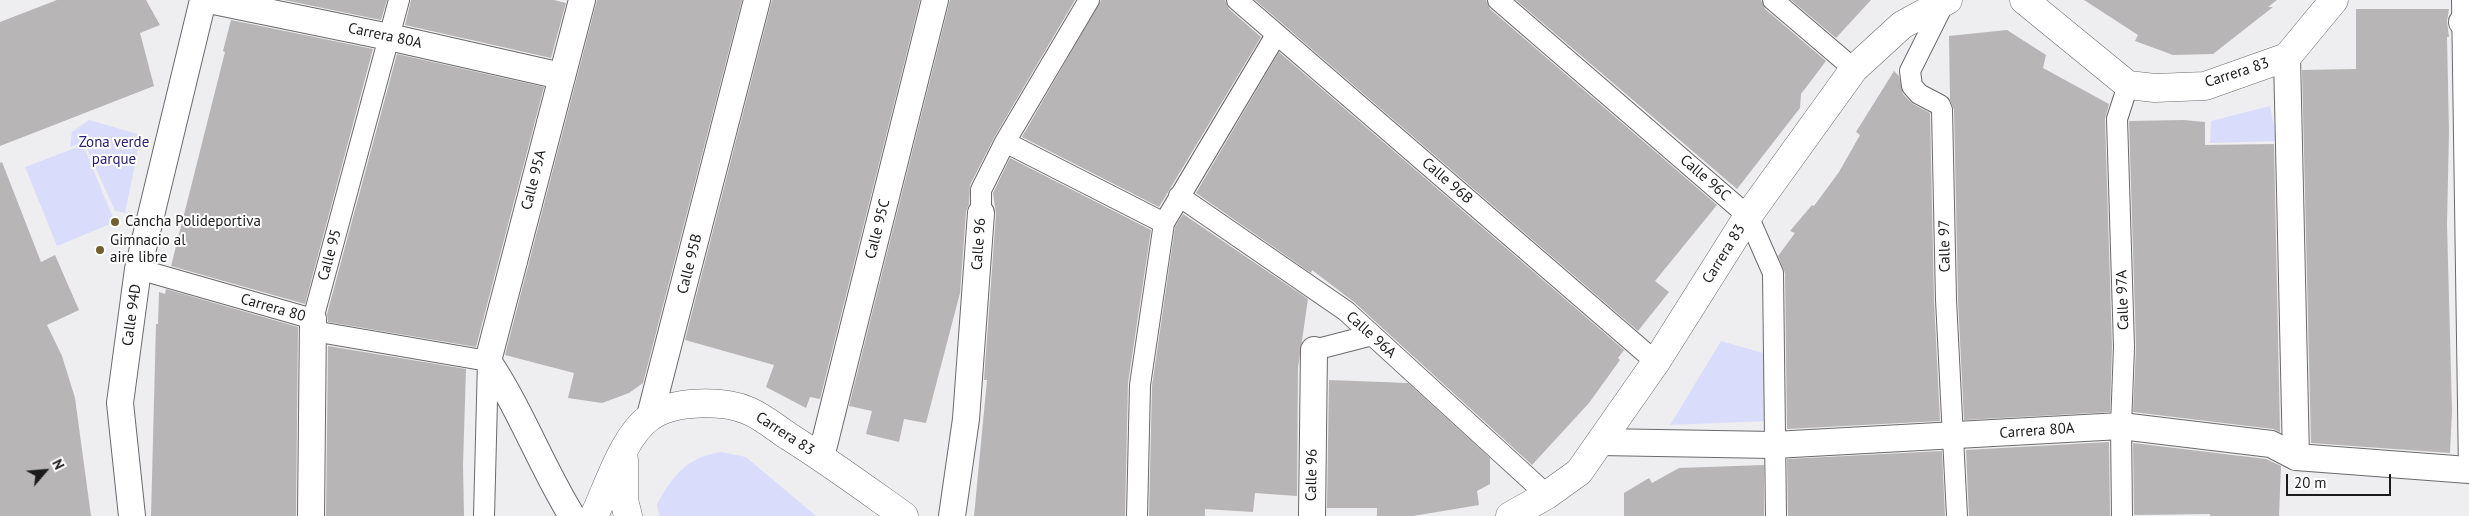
<!DOCTYPE html>
<html>
<head>
<meta charset="utf-8">
<style>
  body { margin:0 }
  #map { position:relative; width:2469px; height:516px; overflow:hidden; background:#eeeef0; font-family:"PT Sans",sans-serif }
  canvas { display:block }
  .north { position:absolute; left:20px; top:446px; width:50px; height:50px; -webkit-text-stroke:4px #fff; paint-order:stroke; rotate:63deg; font-size:14px; font-weight:700; line-height:20px; text-align:center; color:#1b1b1b }
  .north::after { content:''; display:block; margin:auto; width:18px; height:22px; background:#1b1b1b; clip-path:polygon(50% 0,100% 100%,50% 72%,0 100%) }
  .scale { position:absolute; left:2286px; top:474px; width:105px; height:22px; box-sizing:border-box; border:2px solid #1b1b1b; border-top:0; padding-left:6px; font-size:15px; line-height:18px; white-space:nowrap; color:#1b1b1b; -webkit-text-stroke:4px #fff; paint-order:stroke }
</style>
</head>
<body>
<div id="map">
<canvas width="2469" height="516"></canvas>
<div class="north">N</div>
<div class="scale">20 m</div>
</div>
<script>
const ctx = document.querySelector('canvas').getContext('2d');
ctx.lineJoin = 'round';
function fill(path, color) {
  ctx.fillStyle = color;
  ctx.fill(path, 'evenodd');
}
function strokePath(path, color, width, dash) {
  ctx.strokeStyle = color;
  ctx.lineWidth = width;
  ctx.lineCap = dash ? 'butt' : 'round';
  ctx.setLineDash(dash || []);
  ctx.stroke(path);
}
function label(font, color, halo, rows, align = 'center') {
  ctx.font = font + ' "PT Sans",sans-serif';
  ctx.lineWidth = 4;
  ctx.setLineDash([]);
  ctx.textBaseline = 'middle';
  ctx.strokeStyle = halo;
  ctx.fillStyle = color;
  for (const [text, x, y, turn = 0] of rows) {
    ctx.save();
    ctx.translate(x, y);
    ctx.rotate((+turn || 0) * Math.PI / 180);
    ctx.textAlign = isNaN(turn) ? turn : align;
    if (halo) ctx.strokeText(text, 0, 0);
    ctx.fillText(text, 0, 0);
    ctx.restore();
  }
}
fill(new Path2D(`
  M2270,106L2277,141L2210,143L2211,121Z
  M89,120L141,135L125,213L115,211L84,142L70,147L72,132Z
  M83,145L115,222L57,246L25,167Z
  M1721,341L1767,354L1769,421L1670,425Z
  M721,452L746,457L816,516H659L657,504C674,475 685,458 721,452Z`), '#d9ddfb');
fill(new Path2D(`
  M57,0H146L160,25L140,33L154,86L0,146V22Z
  M284,0H387L381,20Z
  M411,0H554L566,3L551,58L405,25Z
  M597,0H742L643,383L629,393L602,403L568,398L574,373L505,355Z
  M772,0H920L820,399L810,397L806,408L766,387L774,365L685,340Z
  M950,0H1075L995,136L970,185L969,204L966,212L960,293L926,423L904,419L899,442L866,434L872,411L849,406Z
  M1101,0H1225L1229,9L1261,37L1159,207L1022,137Z
  M1255,0H1486L1490,9L1717,205L1655,281L1669,292L1638,331Z
  M1516,0H1761L1765,9L1826,61L1801,94L1800,108L1737,189Z
  M1791,0H1871L1836,38Z
  M2084,0H2277L2268,7H2273L2213,54L2173,55L2135,41L2138,35Z
  M2356,9H2449L2447,21L2449,37H2447L2449,132L2447,224L2452,411L2450,453L2311,443L2302,70L2356,69Z
  M231,20L373,49L305,304L171,266L225,52L223,51Z
  M2007,30L2046,55L2043,68L2109,104L2105,119L2112,347L2110,412L1964,420L1958,300L1954,110L1950,100L1949,36Z
  M1279,52L1624,350L1618,358L1620,360L1589,403L1532,465L1354,302L1312,270L1311,273L1196,193Z
  M397,54L544,87L476,347L328,322L327,314Z
  M1894,71L1899,76L1903,94L1913,104L1930,113L1934,300L1940,421L1787,429L1785,273L1778,256L1795,233L1790,231L1812,205L1814,206L1839,172L1860,135L1856,132Z
  M2184,120L2205,122V145L2274,144L2280,432L2273,429L2133,412L2136,347L2129,121Z
  M1010,158L1151,230L1128,383L1125,516H974L987,380H984L996,214L993,193Z
  M2,162L41,262L55,255L79,310L47,325L62,356L75,398L91,516H0V163Z
  M1183,214L1308,299L1298,368L1297,496L1255,493L1253,512L1205,509V516H1149L1152,386L1175,227Z
  M166,289L298,327L296,516H151L156,324H158L159,292L165,294Z
  M328,346L466,369L463,465L464,516H326Z
  M1329,380L1408,383L1490,458V484L1477,491L1479,505L1413,516H1377V508H1327Z
  M2109,442L2110,516H1969L1966,450Z
  M2133,443L2266,459L2281,466L2279,516H2210V514L2134,515Z
  M1942,451L1945,516H1788L1787,459Z
  M1764,465V516H1624V493L1649,478L1652,483L1679,468Z`), '#b7b5b5');
const pedestrian = new Path2D(`
  M1237,0L1656,362
  M1498,0L1748,216L1773,273L1776,516
  M1773,0L1854,69
  M2462,0L2469,472
  M1945,1L1910,71L1912,86L1919,94L1940,105L1942,110L1946,300L1957,516
  M1005,142L1164,223
  M1179,196L1346,311L1547,495
  M981,213V190L1005,142L1089,0
  M138,269L313,319V331L488,361L484,516
  M313,319L399,0
  M1314,350L1372,335L1364,328
  M1137,516L1140,385L1164,223L1276,35
  M2122,516L2121,426L2124,347L2117,119L2128,85`);
const minor = new Path2D(`
  M209,0L389,37L561,76
  M2462,22L2469,27
  M2287,57L2296,457
  M650,416L757,0
  M1600,442L1774,445L2121,426L2271,444L2296,457L2469,470
  M821,457L935,0
  M132,516L120,403L138,269L203,0
  M311,516L313,319
  M572,516C541,466 521,410 488,361L582,0
  M952,516L966,419L981,213
  M1312,516L1314,350`);
const tertiary = new Path2D(`
  M2024,0L2128,85L2155,88L2205,86L2287,57L2334,0
  M624,460V500L628,516
  M594,516C608,487 623,436 650,417C673,400 724,400 749,411C763,417 776,428 788,436C828,461 866,489 904,516
  M1510,516L1547,495L1579,472L1656,362L1748,216L1854,69L1902,25L1948,0`);
strokePath(pedestrian, '#6a6a6c', 22);
strokePath(minor, '#6a6a6c', 28);
strokePath(tertiary, '#6a6a6c', 29);
strokePath(pedestrian, '#fff', 20);
strokePath(minor, '#fff', 26);
strokePath(tertiary, '#fff', 28);
for (const [x, y, r, color] of [
  [115,222,5,"#735e2d"],
  [100,250,5,"#735e2d"]
]) {
  const dot = new Path2D();
  dot.arc(x, y, r, 0, 2 * Math.PI);
  ctx.fillStyle = color;
  ctx.fill(dot);
  strokePath(dot, '#fff', 2);
}
label('15px', '#1b1b1b', '#fff', [
  ["Carrera 80A",385,36,12],
  ["Carrera 83",2237,73,-18],
  ["Calle 96C",1705,178,41],
  ["Calle 95A",534,180,-76],
  ["Calle 96B",1447,181,41],
  ["Calle 95C",878,229,-76],
  ["Calle 96",979,244,-86],
  ["Calle 97",1945,246,-91],
  ["Carrera 83",1724,254,-58],
  ["Calle 95",330,255,-75],
  ["Calle 95B",690,264,-76],
  ["Calle 97A",2123,300,-92],
  ["Carrera 80",273,308,16],
  ["Calle 94D",132,315,-82],
  ["Calle 96A",1371,335,42],
  ["Carrera 80A",2037,431,-4],
  ["Carrera 83",785,434,33],
  ["Calle 96",1312,475,-89]
]);
label('15px', '#2b2178', '#fff', [
  ["Zona verde",114,143],
  ["parque",114,160]
]);
label('15px', '#1b1b1b', '#fff', [
  ["Cancha Polideportiva",125,222],
  ["Gimnacio al",110,241],
  ["aire libre",110,258]
], 'left');
</script>
</body>
</html>
